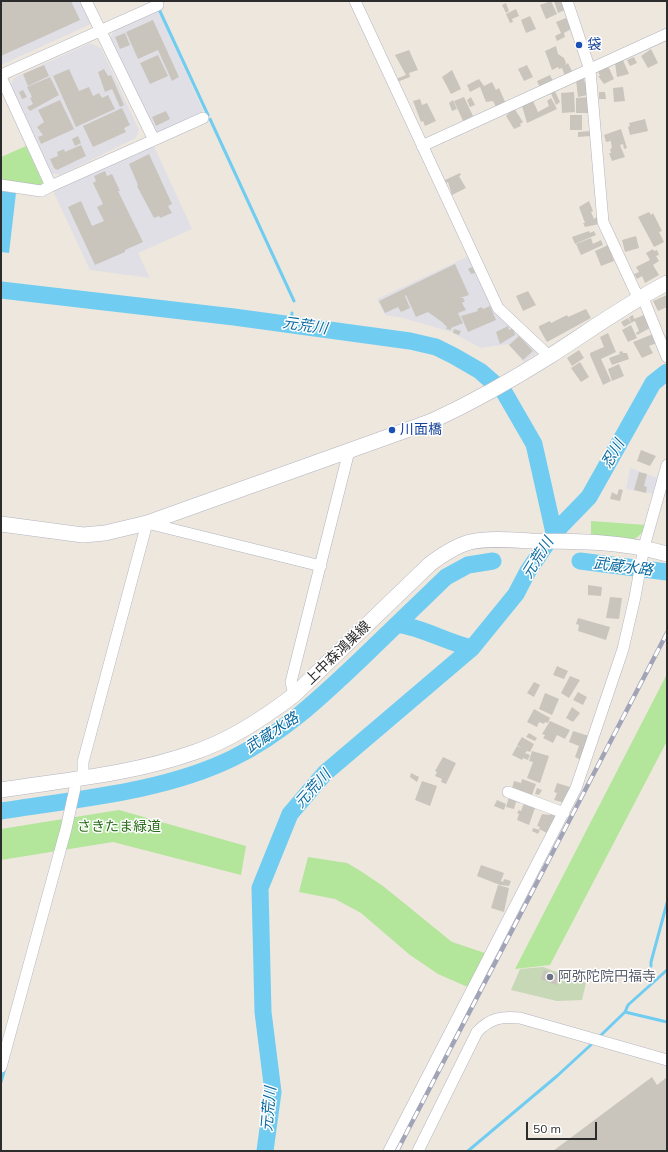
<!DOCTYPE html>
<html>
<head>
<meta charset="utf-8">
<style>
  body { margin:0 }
  #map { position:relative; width:668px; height:1152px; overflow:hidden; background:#eee7de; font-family:Mulish,sans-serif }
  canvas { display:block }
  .frame { position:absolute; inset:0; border:2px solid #2c2c2c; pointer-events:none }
  .scale { position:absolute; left:526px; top:1122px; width:71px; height:18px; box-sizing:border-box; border:2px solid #2c2c2c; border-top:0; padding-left:5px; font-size:12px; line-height:14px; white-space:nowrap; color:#2c2c2c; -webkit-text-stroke:3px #fff; paint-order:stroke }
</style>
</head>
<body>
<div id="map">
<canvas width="668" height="1152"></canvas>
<div class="frame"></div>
<div class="scale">50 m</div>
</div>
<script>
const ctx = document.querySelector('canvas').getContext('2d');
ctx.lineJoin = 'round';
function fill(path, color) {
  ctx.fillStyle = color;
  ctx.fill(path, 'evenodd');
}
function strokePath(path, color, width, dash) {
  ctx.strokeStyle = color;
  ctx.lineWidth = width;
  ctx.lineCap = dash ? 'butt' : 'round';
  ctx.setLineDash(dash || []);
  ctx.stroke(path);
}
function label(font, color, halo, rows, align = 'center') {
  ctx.font = font + ' Mulish,"Noto Sans JP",sans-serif';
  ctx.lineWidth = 3;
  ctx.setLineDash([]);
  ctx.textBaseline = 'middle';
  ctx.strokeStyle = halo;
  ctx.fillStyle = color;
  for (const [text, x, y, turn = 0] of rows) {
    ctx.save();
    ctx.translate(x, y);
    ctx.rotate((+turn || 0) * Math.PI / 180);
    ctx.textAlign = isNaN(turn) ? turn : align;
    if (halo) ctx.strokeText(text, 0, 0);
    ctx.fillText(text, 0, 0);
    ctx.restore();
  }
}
fill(new Path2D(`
  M1,1H80L91,24L1,65Z
  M158,9L203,111L155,134L110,39L114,30Z
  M90,43L101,48L139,130L136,138L60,175L51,173L11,85L14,78Z
  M154,146L192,229L138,253L150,278L90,270L53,191Z
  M469,256L493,309L537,351V353L524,362L508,344L481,348L451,332L403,318L385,315L377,299Z
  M630,468L658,478L654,494L626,489Z`), '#e1dfe6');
fill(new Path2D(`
  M26,146L43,183L41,186L1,180V157Z
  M591,521L646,525L644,531L635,539L591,536Z
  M667,674V741L550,965L515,969Z
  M119,810L246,846L241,875L113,842L1,860V829Z
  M308,857L347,863L359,870L383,886L452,942L488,954L470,988L438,974L410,955L361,913L335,899L299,892Z`), '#b3e59a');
fill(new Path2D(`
  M543,967L586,983L582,1000L557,1001L511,990L520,969Z`), '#c6d8b5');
fill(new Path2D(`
  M1,191L16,193L9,253L1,252Z`), '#70cdf1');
strokePath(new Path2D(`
  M158,7L208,115
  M210,119L294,301
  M291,325L292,313
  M651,966V962L667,903
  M625,1012L667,1022
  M598,1038L625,1012L628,1005L667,970
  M1,1082L5,1068
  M468,1151L557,1076L594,1042`), '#70cdf1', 3);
strokePath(new Path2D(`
  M1,290L234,317L410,341L436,347L454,356L480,371L504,392L534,444L554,533
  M580,561L667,572
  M397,624C424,628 446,642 472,648
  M1,811C76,799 164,792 233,758C282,734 320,698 359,661C388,633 417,605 446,577L468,565L493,561
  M265,1151L273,1092L263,1012L260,888L290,814L325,773L472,648L516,594L528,571L554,533L589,497L653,383L667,372`), '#70cdf1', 17);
fill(new Path2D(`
  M1,1H71L80,20L1,56Z
  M551,1L557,14L546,19L540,5Z
  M554,1H561L565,10L558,13Z
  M506,3L509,11L506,13L502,5Z
  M516,9L519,16L512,19L513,22L510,23L506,14Z
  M530,16L536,29L526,33L521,20Z
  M566,18L571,29L564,33L565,37L557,41L555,36L561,33L556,22Z
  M153,20L179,77L172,81L158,50L138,59L126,32Z
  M125,33L130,45L120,49L115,37Z
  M556,46L558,54L564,58L566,63L565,65L568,63L573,73L565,76L562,68L559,69L558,67L552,70L545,51Z
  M651,49L658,63L648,68L641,56Z
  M409,50L418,70L409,73L410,77L397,82L396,79L406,75L395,55Z
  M158,55L168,76L150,84L140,63Z
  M634,57L637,63L630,66L627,60Z
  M622,58L629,74L617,77L615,63Z
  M44,65L49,76L28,86L23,74Z
  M527,65L533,77L524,81L518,69Z
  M608,66L614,79L604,84L598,76H600L598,71Z
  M69,69L79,91L89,87L93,96L99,93L102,98L108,95L115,109L76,127L53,76Z
  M104,69L108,76L111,75L124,105L120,107L112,89L105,92L98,72Z
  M452,70L461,89L451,94L442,77Z
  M550,75L554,83L541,90L537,81Z
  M50,77L59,95L30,111L27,107L33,104L30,98L32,97L27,87Z
  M479,79L484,86L492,82L496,90L499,88L506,104L497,109L493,101L486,102L480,87L470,92L467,85Z
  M584,79L585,83H587L588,95L578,97L576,80Z
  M623,87L625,101L614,102L613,88Z
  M554,89L560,102L556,105L550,91Z
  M23,90L27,97L22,99L19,92Z
  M574,92L575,112L562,113L561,93Z
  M599,92H605L606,99H599Z
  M464,97L473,116L463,121L454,101Z
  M471,97L475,105L470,107L467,100Z
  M588,97L589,113H576V98Z
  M551,98L557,109L527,123L522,106L533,101L538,112L549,106L547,101Z
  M420,99L422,105L427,103L436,121L425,126L423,121L421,122L413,101Z
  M60,100L74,129L41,144L38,137L43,135L37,127L44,122L38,110Z
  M453,100L457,109L452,111L449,103Z
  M122,108L130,125L124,128L126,132L93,147L83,126Z
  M514,108L523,122L520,124L521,126L514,129L506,116Z
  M166,111L170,119L156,126L152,117Z
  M570,115H582V130H570Z
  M645,119L648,131L630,135L628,127L630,126L629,123Z
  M621,129L627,148L624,149L623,144L620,145L625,157L612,161L609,153H611L610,149L612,148L611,143V141L606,142L604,135Z
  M591,131V136L578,137V132Z
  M78,136L81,143L75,146L72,139Z
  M81,145L86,156L57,170L54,168L50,159L58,156L57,152L64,149L65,152Z
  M149,154L172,204L168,206L172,213L160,218L159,216L154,218L137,186L138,185L129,164Z
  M105,171L107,176L112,174L120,191H118L143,242L125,250V252L95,265L68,207L81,201L92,226L104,221L97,207L103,204L93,183L96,181L94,176Z
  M460,173L461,175L459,176L466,188L452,195L448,182L444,184L443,181Z
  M589,201L593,211L591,212L594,219L597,217L599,224L585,227L583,223H585L579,207Z
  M649,212L651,215L653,213L662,231L659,232L664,242L654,247L638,217Z
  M589,231L590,233L594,231L596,235L575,244L572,237Z
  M636,236L639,248L625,252L622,240Z
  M591,238L593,244L601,240L603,245L581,255L576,244Z
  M608,245L614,261L601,266L595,251Z
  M653,249L654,251L657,250L659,255L656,256L659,261L653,265L659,275L645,283L642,276L637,279L634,274L639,272L636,267L650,260L646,253Z
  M455,264L469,295L460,298H463L465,301L462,303L466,310L458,313L463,323L451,328V330L446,329L447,327L442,322L428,312L416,317L406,295L405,296L410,308L401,312L398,307L385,313L379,301Z
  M472,267L475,273L471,274L468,269Z
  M528,291L536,305L523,311L516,296Z
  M667,295V307L658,311L653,301Z
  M490,306L496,320L468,332L461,316L478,311L477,309L482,307L483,309Z
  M586,309L591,318L547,342L539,328V326L550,321L551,323L567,315L568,317Z
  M633,315L634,319L644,315L650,328L637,335L636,333L639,331L635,321L631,323L629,317Z
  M628,318L631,323L624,327L621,322Z
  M631,325L637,338L628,342L622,330Z
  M508,326L509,330L513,328L515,335L500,344L496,332Z
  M454,329L461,331L459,335L453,333Z
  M608,333L616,352L601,359L611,381L603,385L590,355V353L604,347L600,337Z
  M653,334L657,343L649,346L653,353L642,358L633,342Z
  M519,336L533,351L523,360L509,345Z
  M579,350L584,358L572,366L567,358Z
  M622,351L623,353H627L629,359L612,365L609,358L620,354L619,352Z
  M580,362L589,377L581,382L571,368Z
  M619,364L624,376L612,381L608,369Z
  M641,450L656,456L650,466L637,461Z
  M639,472L647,474L644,486L647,487L646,493L634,490Z
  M619,489L623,490L620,501L610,499L612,492L617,495Z
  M588,585L602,587L601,596L588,595Z
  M610,597L622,598L619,619L606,618Z
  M578,618L610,627L606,640L578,631L579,625L576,624Z
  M557,666L568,671L564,679L553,675Z
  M570,676L580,680L569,698L561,693Z
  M534,682L540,685L534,697L527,693Z
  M578,692L587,697L583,705L573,700Z
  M545,693L559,699L552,715L539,709Z
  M572,707L580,713L573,722L566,718Z
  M534,709L550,718L548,723L545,722L544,724L539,722L537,727L527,722Z
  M550,721L570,730L565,739L557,735L553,743L543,738L545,735L542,734Z
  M573,731L589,736L581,760L575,757L579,746L569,742Z
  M529,733L537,738L535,741L526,737Z
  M522,737L534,744L530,752L527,751L525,753L530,755L528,760L523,758L522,760L512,755L517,746L521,748L517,745Z
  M532,751L549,756L540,783L527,778L533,762L529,761Z
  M443,757L456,763L446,784L441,782L442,779L435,776L437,772L435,771Z
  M411,773L419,777L417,782L410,777Z
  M522,779L536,784L532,795L512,788L514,781L521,783Z
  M422,781L437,786L430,806L415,800Z
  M557,783L570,787L565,803L554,800L557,793L554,792Z
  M537,788L542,790L539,795L535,794Z
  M509,797L520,800V803L516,802L514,809L506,807Z
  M497,800L506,804L504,810L494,806Z
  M524,803L536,805L529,825L517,820L519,814L517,813L519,810L521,811Z
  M551,812L556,814L547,833L539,829L540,827L537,826L542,814L550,815Z
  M533,828L540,830L538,834L532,831Z
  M481,865L504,873L501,881L503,882L504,879L511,881L509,886L500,885L477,876Z
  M498,885L509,888L504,912L491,908Z
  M544,970L560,975L556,985L541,979Z
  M652,1077L657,1085L667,1077V1151H553Z`), '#c9c5bd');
const street = new Path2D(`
  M355,1L498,308L549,356
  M567,1L590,70L603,222L635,291L645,303L667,357
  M1,75L158,5
  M1,77L51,186L154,140L86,1
  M154,140L203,118
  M422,146L667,34
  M1,185L41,191L51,186
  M294,695L291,682L349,451
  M83,778V762L147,523L321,566
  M508,792L564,813
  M1,1067L66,829L75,788V779
  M389,1151L576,788L623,649L635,597L644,547L667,465
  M418,1151L477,1032C490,1018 502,1016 520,1018L667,1060`);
const secondary = new Path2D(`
  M1,524L83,535L105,533L147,523L432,421C473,402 512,380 550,356C589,331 626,304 667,283
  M1,790C65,780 133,774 195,752C231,740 264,718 294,695L430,564C442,555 455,546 470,542C490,538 511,540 531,541C577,541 622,541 667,554`);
strokePath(street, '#b2b4c0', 12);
strokePath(secondary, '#b2b4c0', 16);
strokePath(street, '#fff', 11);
strokePath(secondary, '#fff', 15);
const rail = new Path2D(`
  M397,1151L667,633`);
strokePath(rail, '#a1a3b7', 4.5);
strokePath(rail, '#fff', 3, [9]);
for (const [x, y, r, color] of [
  [579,45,4,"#1a4fb4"],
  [392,430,4,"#1a4fb4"],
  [550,977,4,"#6b7280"]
]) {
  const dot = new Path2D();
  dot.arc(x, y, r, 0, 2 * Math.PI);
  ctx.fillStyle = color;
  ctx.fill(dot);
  strokePath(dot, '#fff', 1.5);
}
label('14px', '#164399', '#fff', [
  ["袋",587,45],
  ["川面橋",400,430]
], 'left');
label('14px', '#2c2c2c', '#fff', [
  ["上中森鴻巣線",338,653,-44]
]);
label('14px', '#296c19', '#fff', [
  ["さきたま緑道",119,827]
]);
label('14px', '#5b616d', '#fff', [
  ["阿弥陀院円福寺",558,977]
], 'left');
label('italic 15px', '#0b6ba1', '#fff', [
  ["元荒川",305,326,8],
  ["忍川",613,454,-60],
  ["元荒川",538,558,-58],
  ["武蔵水路",623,567,7],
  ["武蔵水路",272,733,-33],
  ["元荒川",313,789,-48],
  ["元荒川",269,1109,-85]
]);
</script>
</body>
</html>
